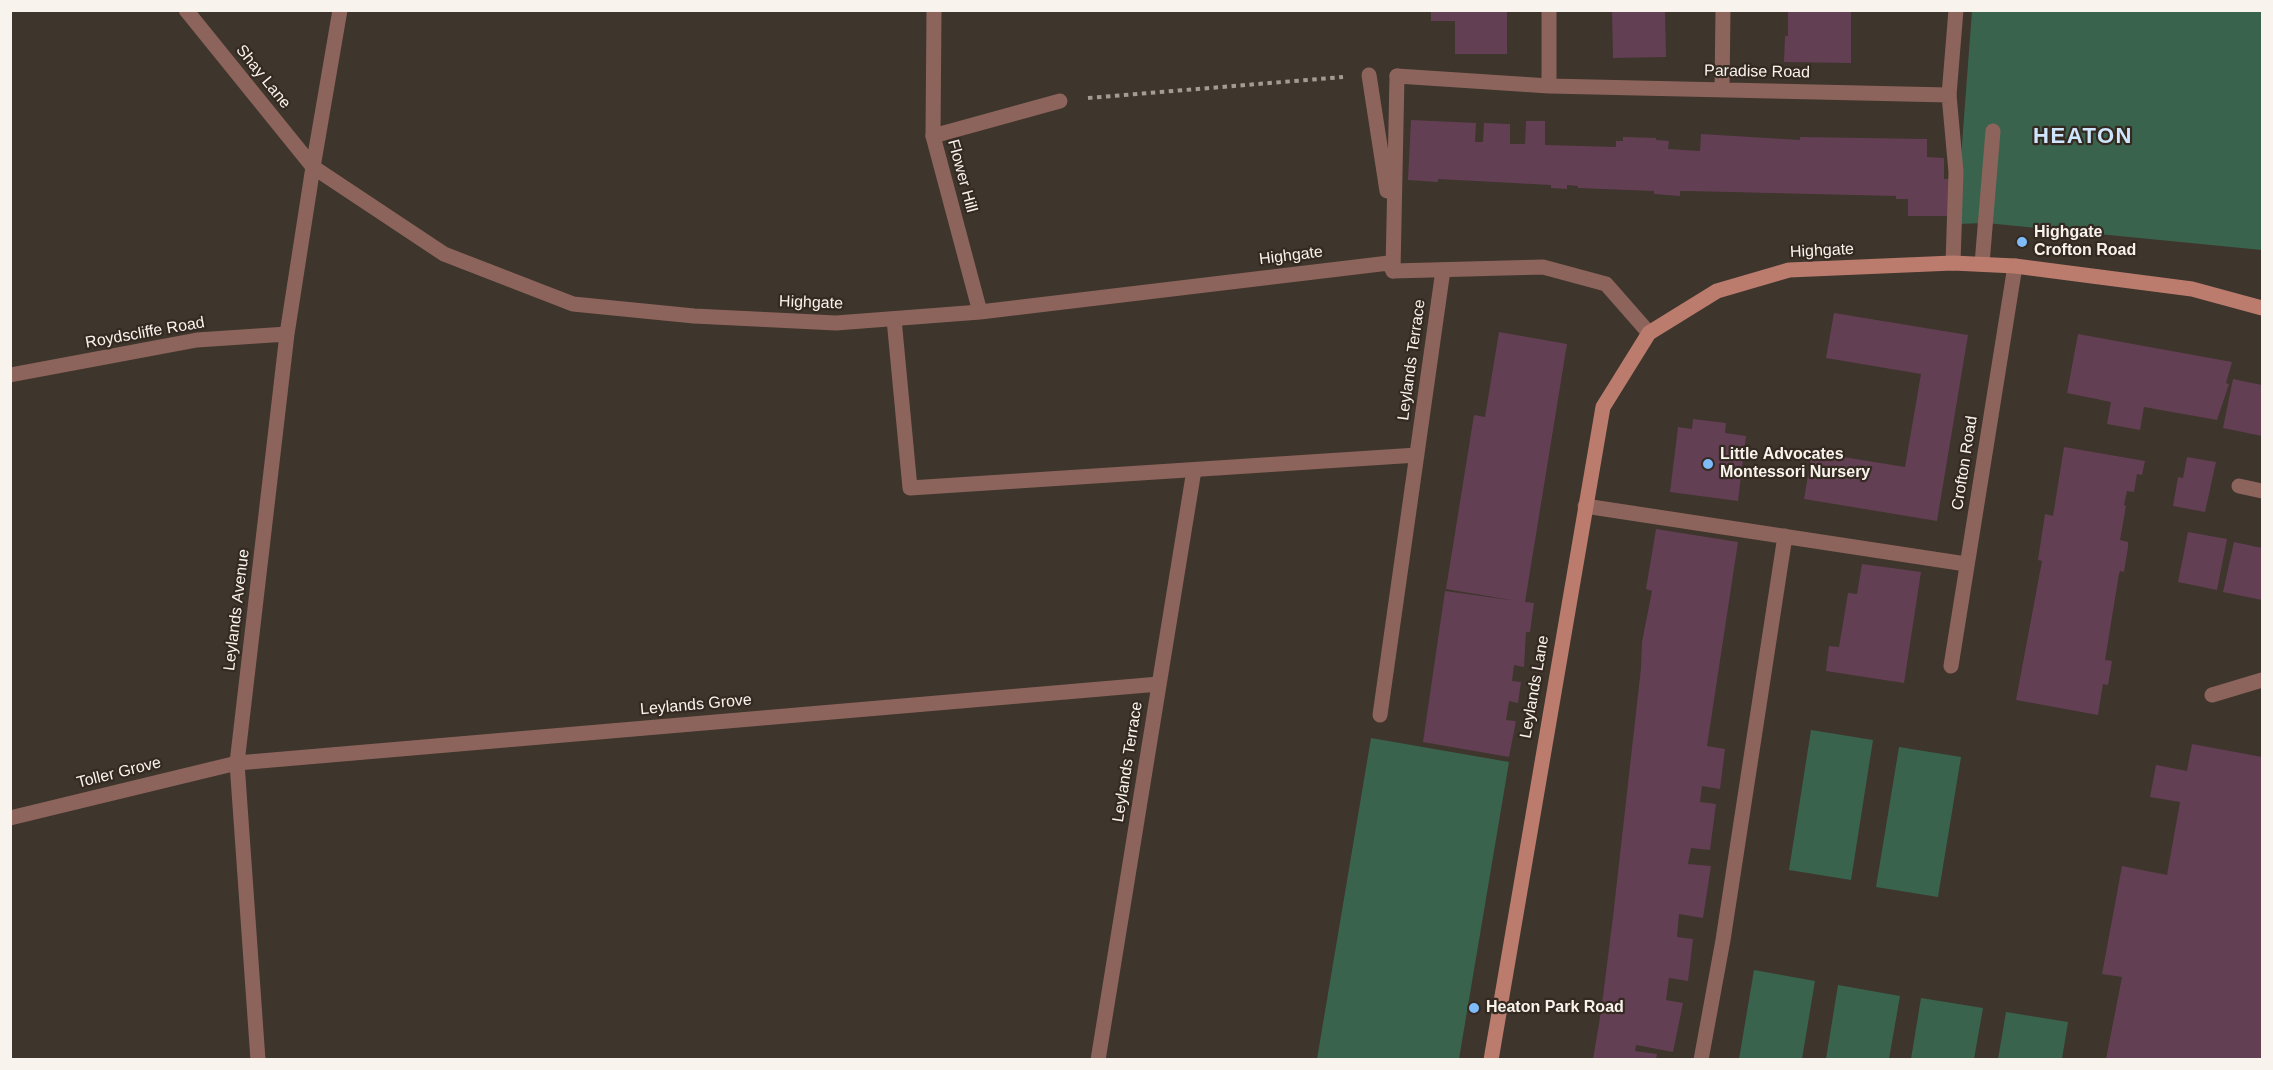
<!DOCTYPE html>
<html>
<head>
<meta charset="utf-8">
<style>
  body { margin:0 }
  #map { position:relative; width:2273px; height:1070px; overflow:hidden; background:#3e352c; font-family:Helvetica,sans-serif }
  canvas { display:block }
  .frame { position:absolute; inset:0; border:12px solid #f9f3ed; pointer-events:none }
</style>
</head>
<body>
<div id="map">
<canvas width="2273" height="1070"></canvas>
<div class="frame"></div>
</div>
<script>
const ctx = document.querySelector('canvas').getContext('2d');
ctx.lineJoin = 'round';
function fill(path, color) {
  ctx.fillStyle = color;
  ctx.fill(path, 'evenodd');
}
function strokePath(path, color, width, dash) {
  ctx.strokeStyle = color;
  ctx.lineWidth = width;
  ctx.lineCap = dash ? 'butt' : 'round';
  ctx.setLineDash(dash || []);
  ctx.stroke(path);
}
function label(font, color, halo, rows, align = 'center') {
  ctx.font = font + ' Helvetica,sans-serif';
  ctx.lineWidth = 4.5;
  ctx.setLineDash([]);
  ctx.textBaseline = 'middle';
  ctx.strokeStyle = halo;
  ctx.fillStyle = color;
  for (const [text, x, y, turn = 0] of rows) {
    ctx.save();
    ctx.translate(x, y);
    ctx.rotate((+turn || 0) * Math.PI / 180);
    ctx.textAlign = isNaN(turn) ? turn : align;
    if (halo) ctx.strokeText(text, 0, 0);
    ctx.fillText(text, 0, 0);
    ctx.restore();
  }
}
fill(new Path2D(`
  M1972,11H2262V250L1986,223L1956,224Z
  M1811,730L1873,740L1851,880L1789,870Z
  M1371,738L1509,762L1459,1059H1317Z
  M1899,747L1961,757L1938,897L1876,887Z
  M1754,970L1815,981L1802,1059H1739Z
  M1838,985L1900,996L1889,1059H1826Z
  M1921,998L1983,1008L1974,1059H1911Z
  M2006,1012L2068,1022L2062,1059H1998Z`), '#3a634e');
fill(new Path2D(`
  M1431,10H1507V54H1455V21H1431Z
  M1612,10H1665L1666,57L1613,58Z
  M1788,10H1851V63L1784,62L1785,36H1788Z
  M1411,120L1476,123L1475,142H1483L1484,123L1510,124V144H1525L1526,121H1545V145L1616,147V141H1623V137L1656,138V140L1669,141L1668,149L1700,151L1701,134L1800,140V137L1927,139V157L1944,158V179H1950V216H1908V199H1896V196L1688,191H1680V196L1654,194V191L1578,188V186L1567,185V189L1551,188V185L1438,179V182L1408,180Z
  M1834,313L1968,335L1937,521L1804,499L1812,452L1905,467L1921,374L1826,358Z
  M1499,332L1567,344L1525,602L1534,603L1530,632H1526L1524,667L1514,665L1512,681L1521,682L1518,703L1509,701L1506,720L1516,721L1509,757L1423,742L1445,591L1517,601L1446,589L1474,415L1485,417Z
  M2078,334L2232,362L2226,383L2229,384L2217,420L2144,407L2140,430L2107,424L2111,402L2067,393Z
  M2233,379L2262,385V436L2223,428Z
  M1693,419L1726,423L1725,433L1746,436L1738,501L1670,492L1678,427L1692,429Z
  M2064,447L2145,461L2142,475L2137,474L2134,492L2127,491L2124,505L2126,506L2120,540L2128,542V547L2124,572L2120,571L2119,574L2105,660L2112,661L2108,685L2103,684L2098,715L2016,700L2042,561L2038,560L2045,514L2053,516Z
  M2187,457L2216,462L2205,512L2173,506L2178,477L2183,478Z
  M1656,529L1738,542L1707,746L1725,749L1720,789L1702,786L1700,802L1716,804L1710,850L1691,848L1688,864L1711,866L1703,918L1679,914L1677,937L1693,939L1688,981L1669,978L1666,1000L1683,1003L1673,1052L1636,1045L1635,1051L1657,1054L1656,1059H1593L1601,1012L1613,917L1641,668L1642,642L1652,591L1646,589Z
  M2188,532L2227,539L2217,590L2178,582Z
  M2234,542L2262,548V600L2223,592Z
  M1862,564L1921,572L1904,683L1826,671L1829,646L1839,647L1848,593L1857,594Z
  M2192,744L2262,757V1059H2106L2122,977L2102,974L2122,866L2167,875L2180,802L2150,797L2156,765L2187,771Z`), '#633f54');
strokePath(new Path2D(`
  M1088,98L1343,77`), '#a39c94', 4, [4.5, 4.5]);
strokePath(new Path2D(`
  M1369,75L1387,191
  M1949,95L1956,10
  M933,136L1060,101
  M1982,264L1993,131
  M1393,271L1397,76
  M894,319L910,488L1417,455
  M1585,506L1966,564
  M1380,715L1443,270
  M1701,1060L1723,940L1785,536`), '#8c645b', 15);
strokePath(new Path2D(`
  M186,10L313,167L444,254L573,304L694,316L836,323L980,312L1389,263L1393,271L1543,267L1606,284L1649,333
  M934,10L933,136L980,312
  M1397,76L1549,86L1949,95L1956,172L1953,263
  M1549,86V10
  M1722,89L1723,10
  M10,375L197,340L287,334
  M2239,486L2262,491
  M1951,666L2015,266
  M2212,695L2262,680
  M10,818L237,763L1159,684
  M258,1060L237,763L287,334L313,167L340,10
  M1098,1060L1194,470`), '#8c645b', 15);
strokePath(new Path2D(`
  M1491,1060L1603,407L1649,333L1717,291L1789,270L1953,263L2015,266L2192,289L2262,308`), '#bb7c6e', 15);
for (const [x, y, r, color] of [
  [2022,242,6,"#7fbdfa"],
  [1708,464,6,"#7fbdfa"],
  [1474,1008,6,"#7fbdfa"]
]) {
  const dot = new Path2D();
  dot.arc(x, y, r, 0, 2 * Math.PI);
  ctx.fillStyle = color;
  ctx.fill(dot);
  strokePath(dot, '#342a22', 2);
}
label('16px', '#f9f3ed', '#342a22', [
  ["Paradise Road",1757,72,1],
  ["Shay Lane",263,77,51],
  ["Flower Hill",962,176,75],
  ["Highgate",1822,251,-3],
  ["Highgate",1291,256,-7],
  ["Highgate",811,303,2],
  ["Roydscliffe Road",145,333,-10],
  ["Leylands Terrace",1412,360,-82],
  ["Crofton Road",1965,463,-81],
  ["Leylands Avenue",237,610,-83],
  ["Leylands Lane",1535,687,-80],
  ["Leylands Grove",696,705,-5],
  ["Leylands Terrace",1128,762,-81],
  ["Toller Grove",119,773,-14]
]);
label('bold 16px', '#f9f3ed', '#342a22', [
  ["Highgate",2034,233],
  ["Crofton Road",2034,251],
  ["Little Advocates",1720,455],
  ["Montessori Nursery",1720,473],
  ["Heaton Park Road",1486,1008]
], 'left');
ctx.letterSpacing = '1.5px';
label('bold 22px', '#cfe6fd', '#342a22', [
  ["HEATON",2083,137]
]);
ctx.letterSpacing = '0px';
</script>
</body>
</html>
